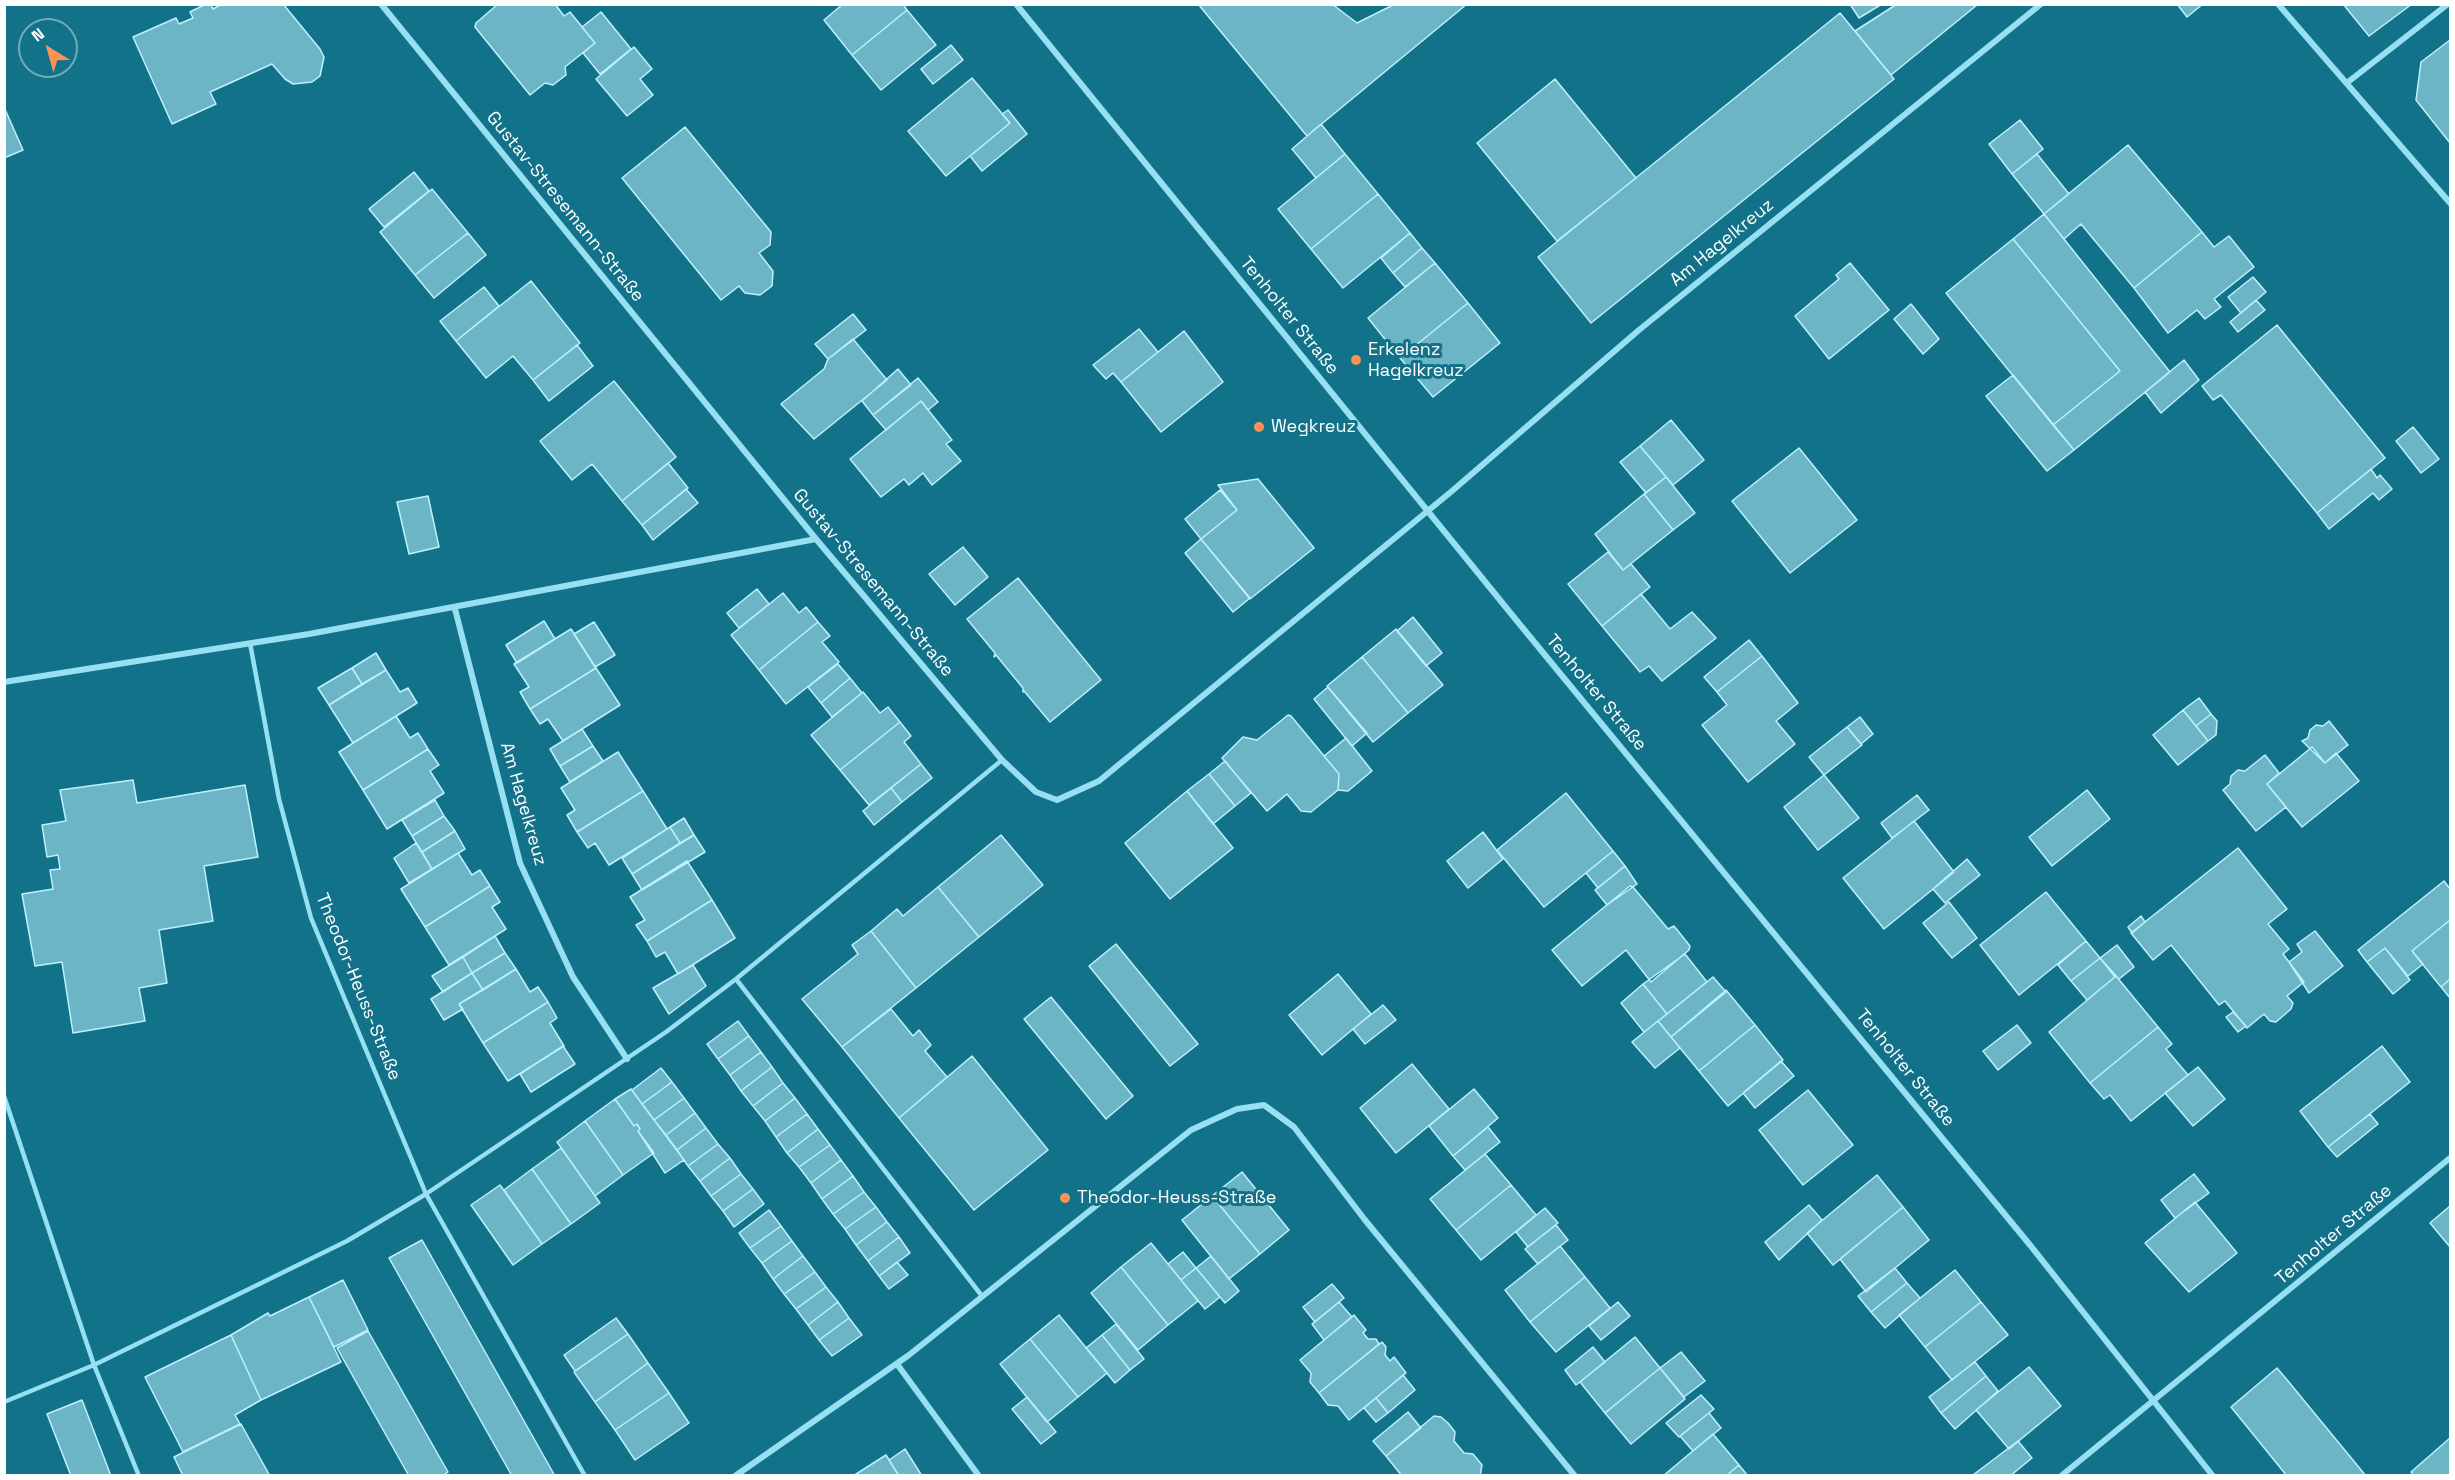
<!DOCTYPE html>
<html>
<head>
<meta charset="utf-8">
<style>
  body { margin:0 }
  #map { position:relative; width:2455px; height:1480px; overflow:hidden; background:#12728a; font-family:"Space Grotesk",sans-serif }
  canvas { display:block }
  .frame { position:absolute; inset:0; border:6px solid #fff; pointer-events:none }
  .north { position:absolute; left:18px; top:18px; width:60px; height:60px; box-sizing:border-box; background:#12728a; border:2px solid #71aab9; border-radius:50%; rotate:323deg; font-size:16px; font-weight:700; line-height:24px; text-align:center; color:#fff }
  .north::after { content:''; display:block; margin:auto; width:21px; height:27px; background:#ff9157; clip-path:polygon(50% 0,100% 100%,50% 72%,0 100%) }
</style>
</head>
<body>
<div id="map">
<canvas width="2455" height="1480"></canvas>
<div class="frame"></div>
<div class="north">N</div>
</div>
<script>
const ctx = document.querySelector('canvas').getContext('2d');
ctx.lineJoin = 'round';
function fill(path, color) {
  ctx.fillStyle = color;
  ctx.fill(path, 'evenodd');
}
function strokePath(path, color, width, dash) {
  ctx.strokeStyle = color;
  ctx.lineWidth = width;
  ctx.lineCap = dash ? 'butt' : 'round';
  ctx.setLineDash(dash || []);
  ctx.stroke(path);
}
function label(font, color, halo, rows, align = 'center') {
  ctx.font = font + ' "Space Grotesk",sans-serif';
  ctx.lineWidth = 6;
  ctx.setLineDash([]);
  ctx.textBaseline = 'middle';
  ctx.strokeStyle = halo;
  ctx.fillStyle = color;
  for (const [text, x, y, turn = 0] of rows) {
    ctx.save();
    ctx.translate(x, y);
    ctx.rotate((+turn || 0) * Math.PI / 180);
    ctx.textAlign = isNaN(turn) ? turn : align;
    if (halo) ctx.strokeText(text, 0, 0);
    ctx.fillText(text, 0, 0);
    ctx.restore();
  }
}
const building = new Path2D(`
  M206,4H211L213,9L222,4H283L320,49L324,57L320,76L312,82L293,84L285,79L272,64L210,92L216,104L172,124L133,37L176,18L179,24L193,18L190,12Z
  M498,4H555L564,16L570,12L595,43L565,67L566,75L553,85L545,83L530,95L475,27L476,23Z
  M843,4H903L907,10L852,55L824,20Z
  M1198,4H1332L1357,23L1395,4H1467L1307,136Z
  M1850,4H1882L1859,18Z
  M1897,4H1977V5L1891,75L1855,31Z
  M2177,4H2203L2187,17Z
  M2343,4H2412L2369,36Z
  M907,10L936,45L881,90L852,55Z
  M601,12L631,49L600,74L583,53L595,43L582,27Z
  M1840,13L1894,79L1591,323L1538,257Z
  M2450,40V143L2416,100L2421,62Z
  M951,45L963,60L933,84L921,69Z
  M634,47L652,69L640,79L653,95L627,116L596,79Z
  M972,78L1010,123L946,176L908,131Z
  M1555,79L1636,178L1557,241L1477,143Z
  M4,107L23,150L4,158Z
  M1008,110L1027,134L982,171L970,156L1010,123L1002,114Z
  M2020,120L2043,149L2012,174L1989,144Z
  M1321,124L1345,154L1316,178L1292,149Z
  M685,127L771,232L770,245L759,253L773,271L772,286L760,295L745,293L739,286L721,300L622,178Z
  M2128,145L2202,232L2134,288L2081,224L2064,239L2044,214Z
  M1345,154L1378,194L1311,249L1278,209Z
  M2037,154L2069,194L2044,214L2012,174Z
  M414,172L429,191L384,227L369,209Z
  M432,189L468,233L415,275L380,232Z
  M1378,194L1410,233L1343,288L1311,249Z
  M2044,214L2170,372L2074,450L2053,425L2120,371L2013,239Z
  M2202,232L2214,247L2229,236L2254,267L2214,299L2221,307L2205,319L2197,310L2168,333L2134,288Z
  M468,233L486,255L434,298L415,275Z
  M1410,233L1422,248L1393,273L1381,258Z
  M2013,239L2120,371L2053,425L1946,293Z
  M1422,248L1435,263L1405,287L1393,273Z
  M1435,263L1468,303L1400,358L1368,318Z
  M1850,263L1889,310L1829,359L1795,316L1839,279L1836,275Z
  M2253,277L2266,292L2241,313L2228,297Z
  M531,281L580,343L533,380L513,356L486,378L456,341Z
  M484,287L499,306L456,341L440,321Z
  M2256,300L2265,310L2238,332L2230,322Z
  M1468,303L1500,343L1433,397L1400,358Z
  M1911,304L1939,339L1923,354L1894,319Z
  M853,314L866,330L828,359L815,344Z
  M2277,325L2385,458L2317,513L2221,395L2213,400L2202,386Z
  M1139,329L1158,352L1121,382L1113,373L1106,379L1093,365Z
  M1184,331L1223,382L1161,432L1121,382Z
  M853,339L887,380L814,439L781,404L824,369L828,359Z
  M577,345L593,366L549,401L533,380Z
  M2184,360L2199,380L2161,413L2145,392Z
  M898,369L911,385L873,415L862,401Z
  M2013,375L2074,450L2047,471L1986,396Z
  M918,378L938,402L928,410L921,401L886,430L873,415Z
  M614,381L676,457L622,501L592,464L572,480L540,441Z
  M921,401L952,440L946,444L961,461L932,485L923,473L909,485L904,479L881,497L850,459Z
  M1671,420L1704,460L1673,485L1640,446Z
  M2413,427L2439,459L2421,473L2396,441Z
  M1640,446L1666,477L1646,493L1620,462Z
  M1799,448L1857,520L1790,573L1732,501Z
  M668,463L688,488L642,525L622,501Z
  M2371,469L2377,478L2380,475L2392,489L2379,500L2373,493L2329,529L2317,513Z
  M1666,477L1695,513L1673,530L1644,494Z
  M1258,479L1314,548L1250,599L1201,539L1237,510L1218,485Z
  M686,489L698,503L653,540L642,525Z
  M1220,490L1237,510L1201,539L1185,519Z
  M1644,494L1673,530L1623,570L1595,534Z
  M428,496L439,547L409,554L397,502Z
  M1201,539L1250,598L1233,612L1185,553Z
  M963,547L988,577L955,605L929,574Z
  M1608,552L1623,570L1631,564L1650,587L1602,626L1568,584Z
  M1018,578L1101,680L1050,722L1024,691L1023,692V688L996,655L994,657L995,653L967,619Z
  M757,589L769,604L739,628L727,613Z
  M783,593L799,613L806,607L818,622L759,670L731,635Z
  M1641,594L1670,629L1692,612L1716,638L1662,681L1649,666L1640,672L1602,626Z
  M1413,617L1442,653L1426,666L1397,631Z
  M544,621L555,639L517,663L506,645Z
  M594,622L615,655L595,667L574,634Z
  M818,622L830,636L822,642L839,662L786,704L759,670Z
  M571,629L596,668L530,709L520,692L529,687L514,664Z
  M1396,629L1443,685L1408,713L1362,657Z
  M1749,640L1762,656L1717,692L1704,677Z
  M376,653L386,670L362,684L352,668Z
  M1762,656L1798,703L1776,721L1795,744L1748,782L1702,725L1727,705L1717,692Z
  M1362,657L1408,713L1373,742L1327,686Z
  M838,664L850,678L821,703L808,687Z
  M352,668L362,684L329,705L318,688Z
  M596,668L620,705L563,741L548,719L540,724L530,709Z
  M386,670L400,692L408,688L417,703L353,743L329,705Z
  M850,678L862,693L832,717L821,703Z
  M1328,687L1367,733L1352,746L1314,699Z
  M863,692L880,713L888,707L900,722L840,770L811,735Z
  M2199,698L2211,714L2196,726L2183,710Z
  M2183,710L2208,741L2178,765L2153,735Z
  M2211,714L2217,721L2216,735L2208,741L2196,726Z
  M1288,715L1291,716L1339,774L1338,790L1311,812L1301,811L1287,794L1267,811L1222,758L1243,737L1257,740Z
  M396,716L410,738L418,733L428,749L363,790L339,752Z
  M1860,717L1873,734L1861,744L1847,727Z
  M2329,721L2348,745L2325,763L2302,741L2308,738L2310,730L2316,725L2323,726Z
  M900,722L911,736L904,742L921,764L869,805L840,770Z
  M1847,727L1862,745L1824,775L1809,757Z
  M582,729L593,746L560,766L550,749Z
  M1346,738L1372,771L1348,791L1338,790L1339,774L1324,756Z
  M593,746L603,761L570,782L560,766Z
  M2312,747L2325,763L2336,753L2359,781L2302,827L2267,784Z
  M428,749L439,765L430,771L444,793L387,829L363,790Z
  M618,752L643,791L577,832L567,815L575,810L561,788Z
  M2265,755L2279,773L2267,784L2286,807L2256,831L2223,790L2230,784L2231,776L2238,770L2245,771Z
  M1225,761L1251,793L1235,806L1209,774Z
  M921,764L932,778L902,802L891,788Z
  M1209,774L1235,806L1213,824L1187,791Z
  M1824,775L1859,818L1818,850L1784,807Z
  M133,780L137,803L245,785L258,857L204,866L213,921L159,930L167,983L139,988L145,1021L73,1033L62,962L35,966L22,894L53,889L50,870L60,869L58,855L47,857L42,825L66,821L60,790Z
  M891,788L902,802L874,825L863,811Z
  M2087,790L2110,819L2052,866L2029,837Z
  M643,791L667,829L609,865L595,843L588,848L577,832Z
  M1187,791L1233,848L1170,899L1125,843Z
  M1566,793L1613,851L1544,907L1497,850Z
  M1917,795L1929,810L1892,838L1881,823Z
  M435,800L444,816L412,836L402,820Z
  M444,816L455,831L422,852L412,836Z
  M684,818L694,835L680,843L670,827Z
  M1914,821L1954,872L1884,929L1843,878Z
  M670,827L680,843L632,874L622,858Z
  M455,831L465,849L432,869L422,852Z
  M1483,832L1503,859L1468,888L1447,861Z
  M694,835L705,852L642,890L632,874Z
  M1001,835L1043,885L979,937L938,887Z
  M416,843L432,869L409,883L394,858Z
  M2238,848L2287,909L2268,924L2289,949L2283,954L2304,982L2287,996L2293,1003L2291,1009L2276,1022L2270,1021L2264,1014L2247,1028L2225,1001L2219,1005L2171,945L2153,960L2131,933Z
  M1613,851L1625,866L1598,888L1586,873Z
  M458,853L472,875L480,870L490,886L425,927L401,889Z
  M1967,859L1980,875L1945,903L1933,889Z
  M687,861L712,900L647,941L636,925L645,920L630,897Z
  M1625,866L1637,884L1607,905L1595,890Z
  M2444,881L2450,889V920L2412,951L2423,964L2408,976L2385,948L2367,962L2358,950Z
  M490,886L500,902L492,907L506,929L449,965L425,927Z
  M1630,886L1633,887L1668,929L1674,926L1690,946L1689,950L1651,982L1626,950L1582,986L1552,950Z
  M938,887L979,937L916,988L871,931L897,909L903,916Z
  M2046,892L2086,941L2019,995L1980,945Z
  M712,900L735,938L678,974L665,952L656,957L647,941Z
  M1949,902L1977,938L1952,958L1923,923Z
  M2141,916L2145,922L2132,933L2128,927Z
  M2450,920V979L2441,987L2412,951Z
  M871,931L916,988L842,1047L802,999L858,954L852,945Z
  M2315,931L2343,966L2309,993L2289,962L2302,952L2297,944Z
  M495,936L505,953L472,973L463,957Z
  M2086,941L2100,958L2071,981L2058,965Z
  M1116,944L1198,1044L1170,1066L1089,966Z
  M2117,945L2134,967L2119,979L2100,958Z
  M2385,948L2410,980L2393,994L2367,962Z
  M505,953L516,969L483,990L472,973Z
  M1685,954L1707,982L1667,1014L1643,984Z
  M463,957L472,973L443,992L432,976Z
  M2100,958L2115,977L2087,1000L2071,981Z
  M693,965L706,986L669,1014L653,988Z
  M516,969L530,992L538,987L548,1002L483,1043L459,1004Z
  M472,973L483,990L459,1004L463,1009L444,1020L431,999Z
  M1338,974L1371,1014L1322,1055L1289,1015Z
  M2116,976L2158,1027L2090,1083L2049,1032Z
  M1713,977L1726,992L1671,1037L1658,1021Z
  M2450,979V998L2441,987Z
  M1643,984L1667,1014L1644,1032L1621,1003Z
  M1726,990L1755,1025L1699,1071L1671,1037Z
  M1051,997L1133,1096L1106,1119L1024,1019Z
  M548,1002L557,1018L550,1023L564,1046L508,1081L483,1043Z
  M1383,1005L1396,1020L1365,1044L1353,1029Z
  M891,1009L913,1036L919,1030L931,1045L925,1051L947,1077L899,1118L842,1047Z
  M2233,1012L2246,1026L2238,1032L2226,1017Z
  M738,1021L749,1036L718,1059L707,1044Z
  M1658,1021L1680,1048L1655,1068L1632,1042Z
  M1755,1025L1783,1060L1728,1106L1699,1071Z
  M2017,1025L2031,1043L1998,1070L1983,1051Z
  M2158,1027L2172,1044L2166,1049L2188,1075L2131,1121L2110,1095L2104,1099L2090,1083Z
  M749,1036L761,1052L730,1075L718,1059Z
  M563,1046L575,1064L531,1092L520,1074Z
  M2382,1046L2410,1082L2328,1147L2300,1111Z
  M761,1052L772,1067L741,1091L730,1075Z
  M972,1056L1048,1150L974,1210L899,1118Z
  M1781,1061L1794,1076L1755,1108L1743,1093Z
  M1412,1064L1449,1109L1396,1153L1360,1108Z
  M772,1067L783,1083L753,1106L741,1091Z
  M2198,1067L2225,1099L2193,1126L2165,1093Z
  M661,1068L672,1082L642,1104L632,1090Z
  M672,1082L684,1098L654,1120L642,1104Z
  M783,1083L795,1098L765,1121L753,1106Z
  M631,1089L684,1160L665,1173L638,1131L640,1129L637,1124L634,1126L615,1099Z
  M1474,1089L1498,1118L1453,1156L1429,1126Z
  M1808,1090L1853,1145L1803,1185L1759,1130Z
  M684,1098L695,1113L666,1135L654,1120Z
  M795,1098L807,1114L776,1137L765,1121Z
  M615,1099L634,1126L637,1124L640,1129L638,1131L654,1153L623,1175L585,1121Z
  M695,1113L706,1128L677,1150L666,1135Z
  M807,1114L818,1129L787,1153L776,1137Z
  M2370,1114L2378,1124L2337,1157L2328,1147Z
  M585,1121L623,1175L595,1196L557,1142Z
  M1488,1127L1500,1142L1465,1170L1453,1156Z
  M706,1128L718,1144L688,1166L677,1150Z
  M818,1129L830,1145L799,1167L787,1153Z
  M718,1144L730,1158L700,1181L688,1166Z
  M830,1145L841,1160L811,1183L799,1167Z
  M561,1148L600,1203L571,1224L532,1169Z
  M1485,1154L1511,1185L1456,1230L1430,1199Z
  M730,1158L741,1174L711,1196L700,1181Z
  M841,1160L853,1176L822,1199L811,1183Z
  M532,1169L571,1224L542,1244L504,1190Z
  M1242,1172L1289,1230L1260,1254L1212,1196Z
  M741,1174L753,1189L723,1211L711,1196Z
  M2194,1174L2209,1193L2175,1218L2161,1200Z
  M1877,1175L1903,1207L1833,1265L1807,1233Z
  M853,1176L864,1192L833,1214L822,1199Z
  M500,1185L542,1244L513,1265L471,1205Z
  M1511,1185L1536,1215L1481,1260L1456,1230Z
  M753,1189L764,1204L734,1227L723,1211Z
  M864,1192L876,1207L845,1229L833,1214Z
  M1212,1196L1260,1254L1229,1279L1182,1220Z
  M2195,1202L2237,1253L2189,1292L2145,1243Z
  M1809,1205L1822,1220L1779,1260L1765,1242Z
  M2450,1206V1247L2430,1223Z
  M876,1207L887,1222L856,1245L845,1229Z
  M1903,1207L1929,1240L1866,1292L1840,1259Z
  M1545,1208L1558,1223L1528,1247L1516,1232Z
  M769,1210L781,1226L750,1248L739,1233Z
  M887,1222L899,1237L868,1261L856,1245Z
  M1556,1225L1568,1240L1538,1264L1525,1249Z
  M781,1226L792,1241L762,1263L750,1248Z
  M899,1237L910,1253L879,1276L868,1261Z
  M422,1240L555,1476H512L389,1258Z
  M792,1241L803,1256L773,1279L762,1263Z
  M1151,1243L1198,1301L1168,1325L1121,1267Z
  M1560,1246L1585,1277L1530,1322L1505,1290Z
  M1183,1252L1196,1268L1181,1280L1168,1264Z
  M803,1256L815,1272L784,1294L773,1279Z
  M1211,1256L1239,1291L1225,1303L1196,1268Z
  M897,1262L908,1275L889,1289L879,1276Z
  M1121,1267L1168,1325L1138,1350L1091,1293Z
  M1196,1268L1220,1297L1205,1309L1181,1280Z
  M1895,1268L1907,1283L1871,1312L1858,1296Z
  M1955,1270L1981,1302L1925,1347L1899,1315Z
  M815,1272L826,1287L796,1309L784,1294Z
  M1585,1277L1610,1308L1556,1352L1530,1322Z
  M343,1280L368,1330L334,1347L309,1297Z
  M1907,1283L1920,1298L1885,1328L1871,1312Z
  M1332,1284L1344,1298L1315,1322L1303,1307Z
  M826,1287L838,1302L808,1325L796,1309Z
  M309,1297L341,1362L261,1400L231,1335L268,1313L270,1316Z
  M838,1302L849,1318L819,1340L808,1325Z
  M1339,1302L1352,1317L1324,1340L1312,1324Z
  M1618,1302L1630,1316L1601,1340L1589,1326Z
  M1981,1302L2008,1335L1952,1380L1925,1347Z
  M1059,1315L1107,1373L1078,1397L1030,1339Z
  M1354,1315L1366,1330L1363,1333L1368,1339H1376L1379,1344L1319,1393L1310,1382L1311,1373L1300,1360Z
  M616,1318L628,1334L575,1371L564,1355Z
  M849,1318L862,1335L832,1356L819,1340Z
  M1116,1324L1144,1359L1130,1370L1102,1335Z
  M368,1331L448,1472L442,1476H409L337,1348Z
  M628,1334L648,1363L595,1402L574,1372Z
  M231,1335L261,1400L235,1415L240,1424L183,1452L145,1377Z
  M1102,1335L1130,1370L1115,1383L1086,1348Z
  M1635,1337L1660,1368L1605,1413L1580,1382Z
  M1030,1339L1078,1397L1047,1422L1000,1364Z
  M1382,1342L1386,1347L1385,1355L1390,1361L1394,1357L1406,1373L1349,1420L1338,1406L1328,1405L1319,1393Z
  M1593,1347L1605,1362L1576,1385L1565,1370Z
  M1681,1352L1705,1381L1684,1397L1660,1368Z
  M1975,1362L1986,1376L1941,1413L1929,1397Z
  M648,1363L669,1393L615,1430L595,1402Z
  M2029,1367L2061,1406L2009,1449L1976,1410Z
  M1660,1368L1685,1399L1631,1444L1605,1413Z
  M2277,1368L2288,1381L2366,1476H2287L2231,1407Z
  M1403,1375L1415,1390L1388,1413L1376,1398Z
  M1986,1376L1998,1391L1955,1429L1941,1413Z
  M669,1393L689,1423L635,1460L615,1430Z
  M1701,1395L1714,1409L1679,1437L1666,1423Z
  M1027,1397L1056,1432L1041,1444L1012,1409Z
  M1376,1398L1388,1413L1376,1422L1364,1408Z
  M82,1400L111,1476H71L47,1414Z
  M1408,1412L1421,1428L1386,1456L1373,1441Z
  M1709,1413L1721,1428L1693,1451L1680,1436Z
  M1434,1416L1441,1417L1448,1423L1455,1432L1454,1441L1464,1453L1473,1454L1482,1465L1480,1476H1402L1386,1456Z
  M241,1424L270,1476H183L174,1457Z
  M1713,1434L1739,1465L1726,1476H1663Z
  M2450,1438V1476H2414L2411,1472Z
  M2018,1441L2032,1458L2010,1476L1973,1475Z
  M905,1449L922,1476H899L889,1460Z
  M886,1455L899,1476H853Z
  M1739,1465L1748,1476H1726Z`);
fill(building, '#6bb5c6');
strokePath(building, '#bef1fc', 1.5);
strokePath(new Path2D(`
  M250,643L279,799L311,918L426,1194L585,1476
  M736,979L982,1296
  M4,1096L94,1365L139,1476
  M4,1402L94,1365L347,1241L426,1194L666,1032L736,979L1002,760`), '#97e0f1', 4.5);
strokePath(new Path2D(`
  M381,4L816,539L1002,760L1036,792L1057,800L1099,781L1452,491L1639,330L2041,4
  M1016,4L1517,621L2030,1245L2213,1476
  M2278,4L2450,203
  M2348,82L2448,4
  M455,609L520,863L573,977L627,1059
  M4,682L309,634L816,539
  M897,1364L979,1476
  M735,1476L909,1355L1191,1130L1237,1109L1264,1105L1294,1127L1365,1220L1575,1476
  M2061,1476L2450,1158`), '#97e0f1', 6);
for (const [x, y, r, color] of [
  [1356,360,6,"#ff9157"],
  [1259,427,6,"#ff9157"],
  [1065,1198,6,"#ff9157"]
]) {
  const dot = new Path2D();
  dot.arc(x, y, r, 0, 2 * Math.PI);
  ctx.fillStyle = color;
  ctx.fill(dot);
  strokePath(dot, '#12728a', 2);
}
label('18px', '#fff', '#12728a', [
  ["Gustav-Stresemann-Straße",565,207,51],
  ["Am Hagelkreuz",1722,243,-39],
  ["Tenholter Straße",1289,316,51],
  ["Gustav-Stresemann-Straße",873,583,50],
  ["Tenholter Straße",1596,693,50],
  ["Am Hagelkreuz",523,804,74],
  ["Theodor-Heuss-Straße",358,987,68],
  ["Tenholter Straße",1905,1068,51],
  ["Tenholter Straße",2334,1235,-40]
]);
label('18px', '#fff', '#12728a', [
  ["Erkelenz",1368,350],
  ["Hagelkreuz",1368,371],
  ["Wegkreuz",1271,427],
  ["Theodor-Heuss-Straße",1077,1198]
], 'left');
</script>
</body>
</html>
